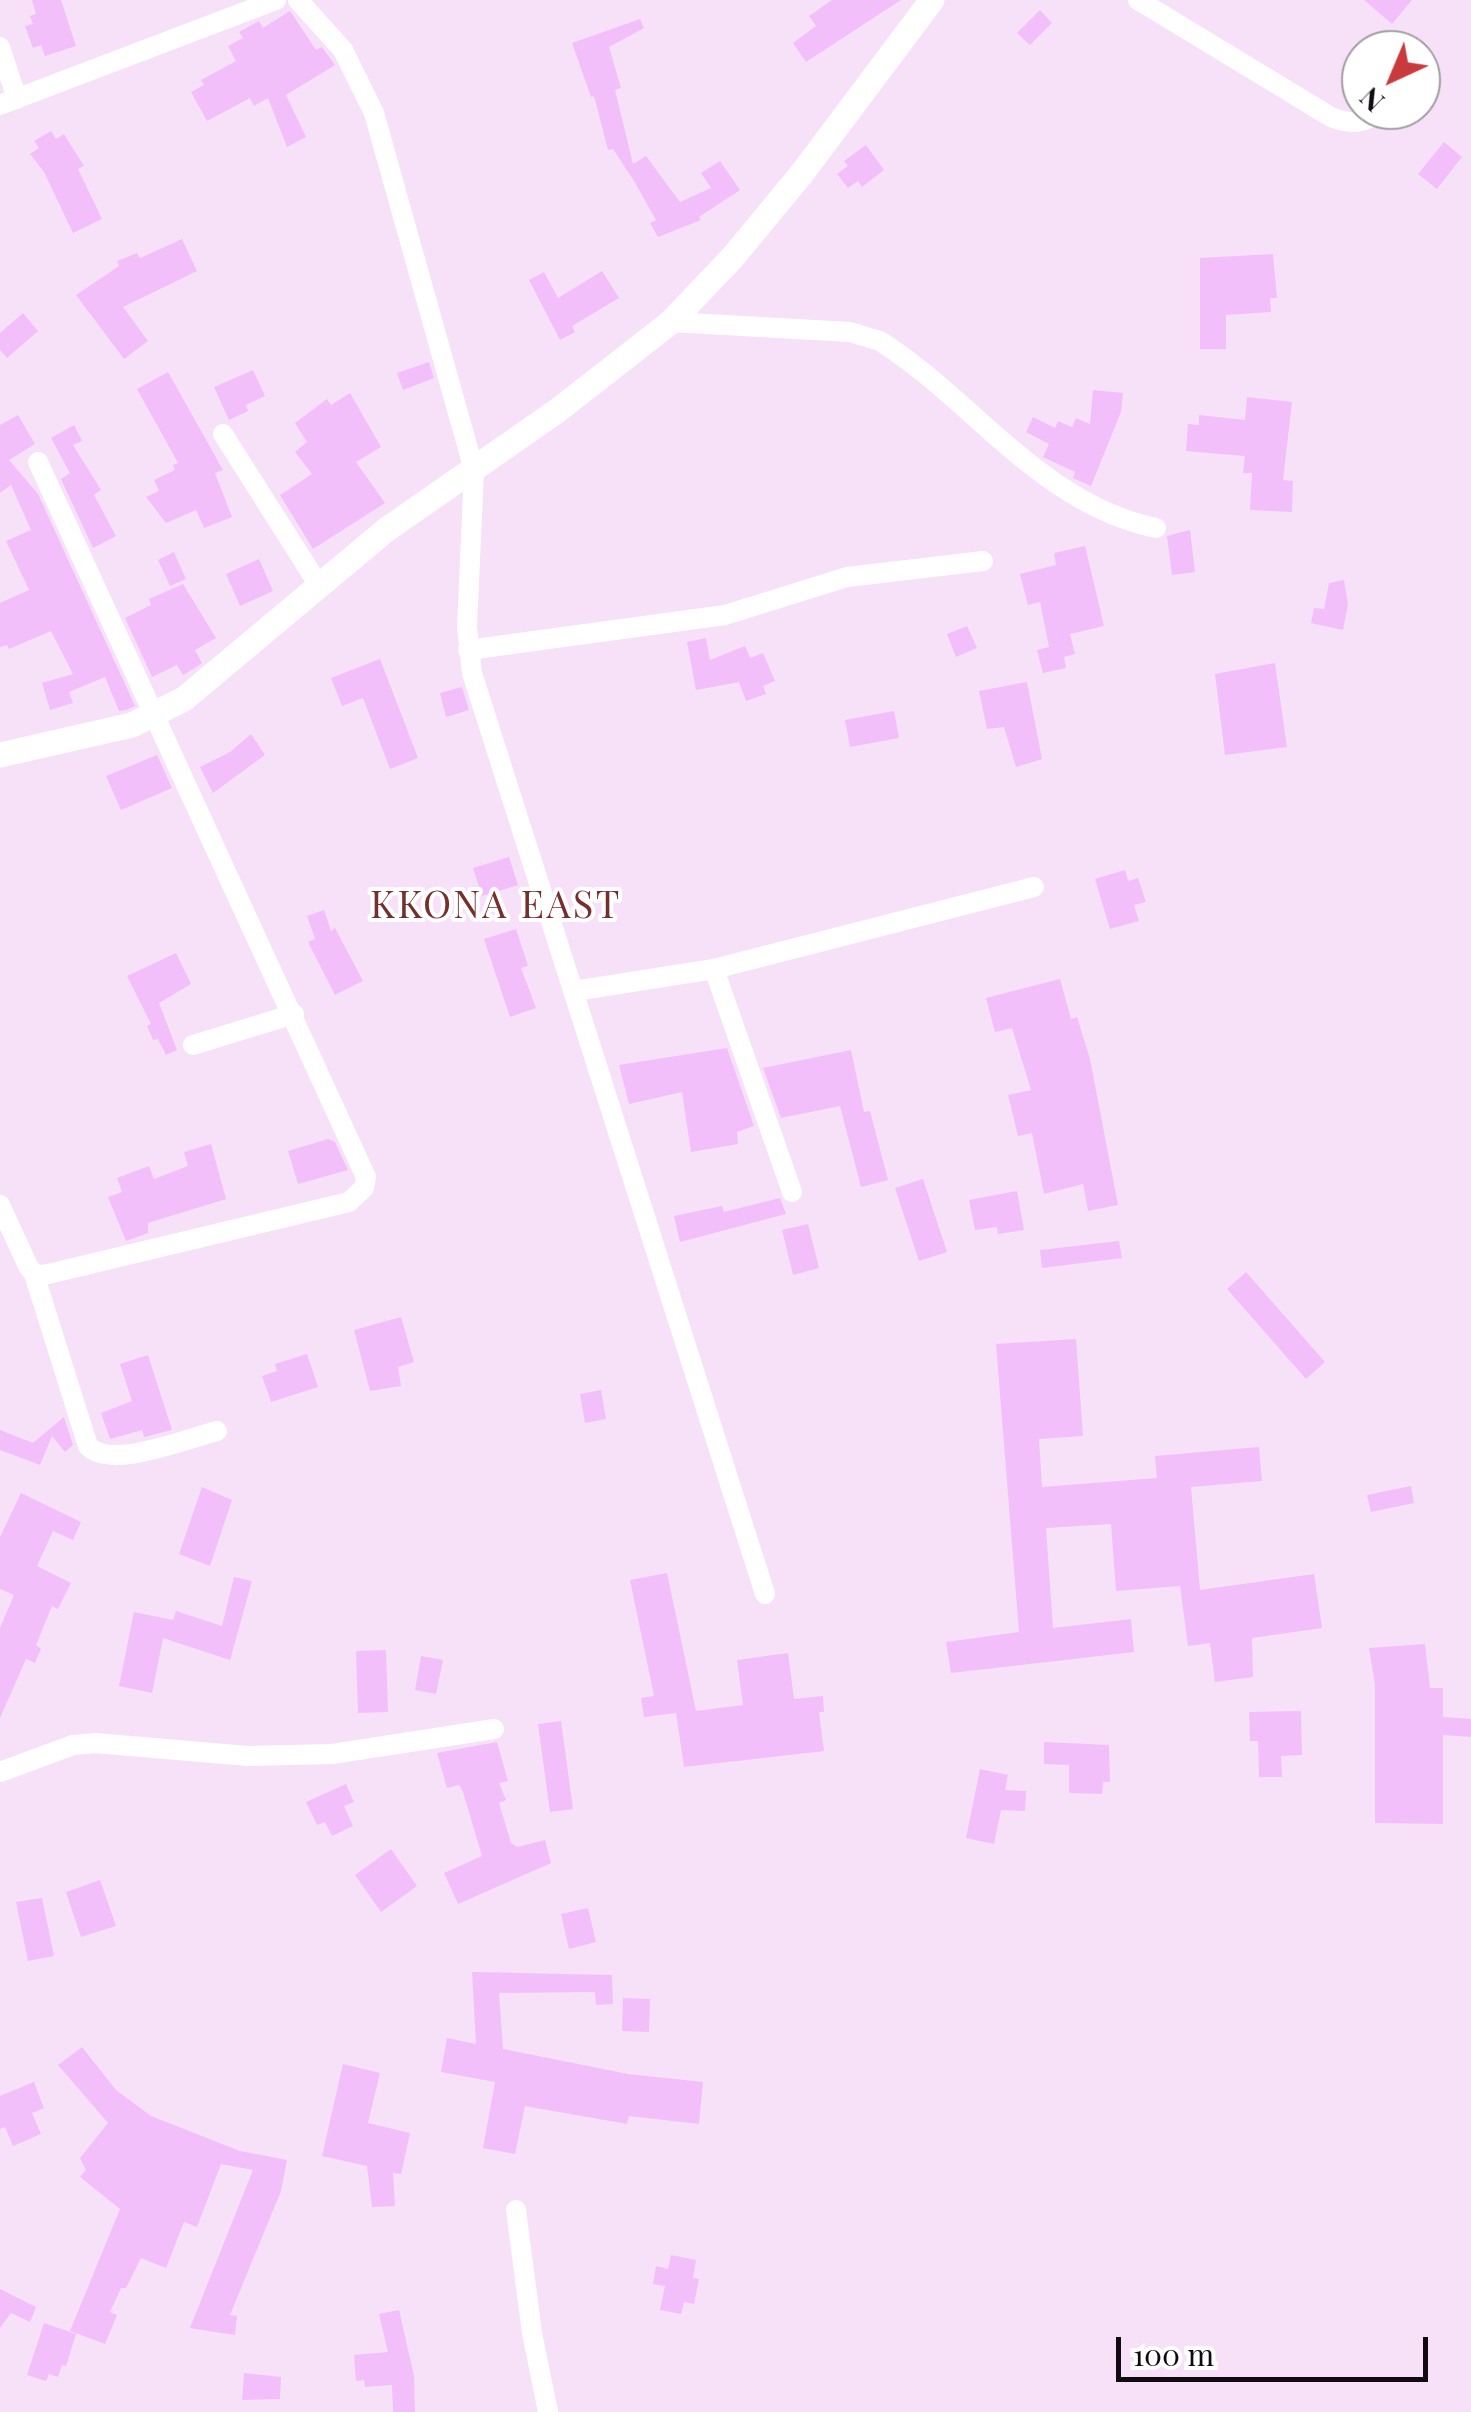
<!DOCTYPE html>
<html>
<head>
<meta charset="utf-8">
<style>
  body { margin:0 }
  #map { position:relative; width:1471px; height:2412px; overflow:hidden; background:#f6e1f9; font-family:"Playfair Display",serif }
  canvas { display:block }
  .north { position:absolute; left:1341px; top:30px; width:100px; height:100px; box-sizing:border-box; background:#fff; border:2px solid #a09da0; border-radius:50%; rotate:224deg; font-size:28px; font-weight:700; line-height:40px; text-align:center; color:#110a11 }
  .north::after { content:''; display:block; margin:auto; width:35px; height:45px; background:#c93a3c; clip-path:polygon(50% 0,100% 100%,50% 72%,0 100%) }
  .scale { position:absolute; left:1116px; top:2337px; width:312px; height:45px; box-sizing:border-box; border:5px solid #110a11; border-top:0; padding-left:12px; font-size:30px; line-height:35px; white-space:nowrap; color:#110a11; -webkit-text-stroke:8px #fff; paint-order:stroke }
</style>
</head>
<body>
<div id="map">
<canvas width="1471" height="2412"></canvas>
<div class="north">N</div>
<div class="scale">100 m</div>
</div>
<script>
const ctx = document.querySelector('canvas').getContext('2d');
ctx.lineJoin = 'round';
function fill(path, color) {
  ctx.fillStyle = color;
  ctx.fill(path, 'evenodd');
}
function strokePath(path, color, width, dash) {
  ctx.strokeStyle = color;
  ctx.lineWidth = width;
  ctx.lineCap = dash ? 'butt' : 'round';
  ctx.setLineDash(dash || []);
  ctx.stroke(path);
}
function label(font, color, halo, rows, align = 'center') {
  ctx.font = font + ' "Playfair Display",serif';
  ctx.lineWidth = 8;
  ctx.setLineDash([]);
  ctx.textBaseline = 'middle';
  ctx.strokeStyle = halo;
  ctx.fillStyle = color;
  for (const [text, x, y, turn = 0] of rows) {
    ctx.save();
    ctx.translate(x, y);
    ctx.rotate((+turn || 0) * Math.PI / 180);
    ctx.textAlign = isNaN(turn) ? turn : align;
    if (halo) ctx.strokeText(text, 0, 0);
    ctx.fillText(text, 0, 0);
    ctx.restore();
  }
}
fill(new Path2D(`
  M32,0H61L76,46L45,56L41,45L33,48L25,26L33,24L30,16L36,14Z
  M832,0H901L806,62L793,43L816,26L809,16Z
  M1364,0H1412L1392,24Z
  M1040,10L1052,23L1030,45L1017,33Z
  M290,11L316,50L322,47L335,65L286,95L306,137L287,147L268,98L254,106L250,98L207,121L191,92L204,85L201,80L236,61L228,46L243,38L239,32L259,21L263,28Z
  M640,19L644,28L609,47L621,88L615,90L633,164L646,156L680,202L711,188L701,173L720,161L740,190L699,217L701,220L658,237L650,223L656,220L634,181L613,149L608,150L594,96L591,97L572,43Z
  M51,131L56,139L64,134L84,166L78,169L102,219L73,233L44,172L30,154L39,148L34,141Z
  M1444,142L1462,157L1437,189L1418,174Z
  M866,145L884,170L862,187L858,181L848,188L837,174L848,166L844,161Z
  M182,239L197,271L123,307L148,341L124,359L76,295L119,266L117,261L137,253L140,258Z
  M1273,254L1277,298H1270L1271,312L1226,315V349H1200V258Z
  M602,271L619,298L572,326L575,332L560,340L529,280L544,272L558,298Z
  M23,313L38,331L7,358L0,350V333Z
  M429,362L434,378L403,390L397,373Z
  M253,370L265,396L246,405L248,411L229,420L214,387Z
  M168,372L223,470L215,473L232,517L204,528L196,510L166,523L146,497L159,491L154,480L175,470L173,465L178,463L137,389Z
  M1093,390L1123,393L1121,412L1091,486L1073,478L1075,472L1043,457L1049,444L1026,432L1033,417L1055,428L1058,421L1072,427L1076,418L1090,424Z
  M350,393L381,447L356,462L385,503L313,549L280,495L312,474L295,452L307,442L295,423L327,399L331,405Z
  M1247,397L1292,402L1283,480L1293,481L1292,512L1250,510L1252,473H1243L1245,456L1186,451L1188,424L1199,425V415L1245,420Z
  M18,415L35,444L9,460L38,494L135,706L126,710L119,711L105,677L69,692L73,703L50,710L42,683L73,674L51,631L9,649L7,645L0,647V603L29,590L6,541L31,530L11,485L0,493V425Z
  M74,425L82,441L73,445L101,490L94,495L116,536L93,548L61,479L70,473L51,438Z
  M1190,530L1195,572L1172,575L1167,536Z
  M1085,546L1104,626L1070,634L1075,654L1064,657L1066,668L1043,673L1037,650L1049,647L1040,602L1028,605L1020,574L1056,565L1054,553Z
  M174,552L186,579L170,586L158,560Z
  M259,559L273,591L240,606L226,574Z
  M1344,580L1348,604L1343,630L1311,623L1314,608L1324,609L1329,583Z
  M183,584L216,638L195,650L202,663L195,668L183,675L177,665L152,677L125,618L151,605L149,599Z
  M967,626L977,648L956,657L947,634Z
  M706,638L710,660L745,646L750,658L763,653L775,681L763,686L766,694L746,701L739,682L696,690L687,642Z
  M380,659L418,758L390,769L363,698L342,706L331,678Z
  M1275,663L1287,747L1225,755L1215,674Z
  M1027,682L1042,759L1016,767L1004,727L987,729L979,691Z
  M462,687L469,710L446,717L440,693Z
  M894,711L899,738L850,747L845,720Z
  M251,734L265,755L213,793L200,767L230,752Z
  M157,755L172,788L121,810L106,776Z
  M509,857L518,885L482,896L473,868Z
  M1125,870L1128,881L1138,878L1146,902L1134,905L1139,921L1110,929L1095,879Z
  M324,910L331,931L335,928L363,981L335,995L308,942L315,939L307,916Z
  M516,929L528,966L521,968L536,1008L510,1017L484,939Z
  M176,953L191,984L159,1003L177,1050L166,1055L158,1039L153,1040L147,1026L151,1024L127,976Z
  M1060,979L1071,1019L1077,1017L1090,1059L1118,1205L1088,1211L1083,1184L1044,1194L1032,1133L1018,1136L1008,1095L1031,1090L1012,1028L995,1032L986,998Z
  M727,1048L754,1126L737,1132L738,1144L691,1152L682,1092L629,1104L619,1065Z
  M851,1050L864,1112L870,1111L888,1180L861,1187L840,1106L781,1118L763,1068Z
  M328,1139L335,1142L348,1170L298,1184L288,1151Z
  M211,1144L226,1199L148,1223V1233L126,1241L108,1197L122,1192L117,1178L149,1166L154,1179L188,1166L184,1152Z
  M923,1179L947,1252L919,1261L895,1188Z
  M1017,1191L1024,1230L998,1234L997,1227L975,1230L969,1200Z
  M780,1198L786,1214L680,1242L674,1216L722,1206L724,1212Z
  M808,1224L819,1268L793,1275L782,1230Z
  M1119,1241L1122,1258L1042,1268L1040,1250Z
  M1246,1272L1325,1362L1306,1379L1227,1289Z
  M401,1317L414,1362L398,1367L401,1386L370,1391L354,1330Z
  M1076,1339L1083,1436L1039,1439L1042,1487L1157,1478L1155,1456L1259,1447L1262,1481L1191,1487L1200,1590L1314,1574L1322,1628L1252,1638L1253,1677L1215,1682L1210,1643L1188,1646L1180,1586L1116,1591L1111,1524L1046,1528L1053,1628L1131,1619L1134,1652L951,1673L946,1642L1019,1632L996,1344Z
  M307,1354L318,1387L271,1402L262,1376L277,1371L275,1364Z
  M148,1355L172,1430L144,1437L142,1430L110,1439L101,1413L132,1401L120,1364Z
  M601,1390L606,1419L585,1423L580,1394Z
  M64,1417L73,1445L65,1452L52,1436L40,1465L0,1450V1430L33,1443Z
  M1411,1486L1414,1503L1371,1512L1367,1495Z
  M202,1487L232,1500L210,1566L179,1554Z
  M21,1493L81,1522L73,1540L53,1531L37,1566L71,1583L58,1609L52,1606L36,1645L41,1649L35,1663L26,1659L0,1718V1628L14,1595L0,1589V1537Z
  M667,1573L696,1711L743,1705L737,1660L788,1653L794,1699L823,1696L824,1712H819L824,1751L684,1767L676,1713L644,1717L641,1698L654,1696L630,1580Z
  M234,1577L252,1581L230,1660L163,1638L152,1693L119,1686L134,1612L173,1620L176,1611L222,1626Z
  M1425,1644L1430,1688H1443V1717L1471,1719V1737L1443,1735V1824L1375,1823V1685L1369,1648Z
  M386,1650L388,1712L358,1713L356,1651Z
  M421,1656L443,1660L436,1694L415,1690Z
  M1301,1711L1302,1755L1281,1756L1282,1777H1259L1258,1741H1250L1249,1712Z
  M561,1721L573,1809L550,1812L538,1724Z
  M497,1742L508,1781L499,1783L506,1800L499,1803L511,1843L517,1847L545,1840L551,1863L458,1904L444,1873L482,1856L463,1792L459,1785L447,1788L437,1753Z
  M1044,1742L1109,1745L1110,1782H1103L1102,1794L1069,1793V1765L1044,1764Z
  M980,1769L1008,1775L1005,1790L1026,1791L1025,1811L1001,1810L994,1844L966,1838Z
  M346,1784L354,1802L344,1806L353,1826L332,1836L325,1822L317,1825L306,1802Z
  M391,1849L417,1886L381,1912L355,1875Z
  M100,1880L116,1926L81,1937L66,1892Z
  M42,1898L54,1956L28,1961L16,1902Z
  M588,1908L596,1942L569,1949L561,1914Z
  M472,1972L612,1975L613,2004L596,2005L595,1992L499,1993L503,2049L628,2074L703,2082L699,2124L629,2116L627,2124L525,2106L515,2154L483,2148L495,2082L441,2072L447,2038L476,2044Z
  M623,1998L650,1999L649,2032L622,2031Z
  M82,2047L116,2090L151,2116L240,2151L287,2160L281,2191L230,2315L237,2316L235,2335L190,2328L253,2170L221,2164L197,2227L184,2222L166,2268L141,2258L126,2288H121L110,2312L117,2315L105,2344L70,2331L120,2209L80,2177L86,2170L80,2158L108,2123L58,2065Z
  M343,2064L380,2073L368,2123L410,2133L401,2174L393,2173L395,2206L372,2207L367,2166L322,2156Z
  M34,2082L44,2108L32,2113L41,2134L13,2146L5,2127L0,2129V2096Z
  M671,2255L696,2260L693,2278L699,2279L694,2304L684,2302L681,2314L660,2310L665,2286L653,2284L656,2266L668,2269Z
  M0,2289L36,2307L30,2322L11,2313L0,2328Z
  M399,2310L414,2376L415,2412H393L392,2385L365,2387L364,2380L356,2381L354,2355L388,2352L379,2314Z
  M44,2323L76,2334L66,2366L62,2365L58,2377L49,2374L46,2381L27,2375Z
  M244,2373L281,2377L280,2399L242,2400Z`), '#f3bffa');
strokePath(new Path2D(`
  M298,0L343,50L374,113L474,470L467,627L472,673L765,1594
  M1138,0L1331,117C1351,125 1365,124 1382,110
  M0,47L17,99
  M0,105L276,0
  M671,322L850,332L880,341C974,401 1041,504 1156,528
  M223,434L318,584
  M468,650L725,615L847,577L983,561
  M714,969L792,1192
  M574,991L714,969L1034,887
  M193,1045L294,1014
  M0,1205L28,1266L34,1274L44,1275L349,1202L364,1188L366,1177L38,462
  M34,1274L88,1446C110,1470 186,1439 217,1431
  M0,1772L73,1745L95,1743L248,1756L332,1754L494,1729
  M516,2210L532,2333L548,2412`), '#fff', 20);
strokePath(new Path2D(`
  M0,755L132,725L184,699L386,530L557,411L671,322L733,257L803,172L932,0`), '#fff', 25);
ctx.letterSpacing = '2.5px';
label('38px', '#762f2d', '#fff', [
  ["KKONA EAST",496,906]
]);
ctx.letterSpacing = '0px';
</script>
</body>
</html>
